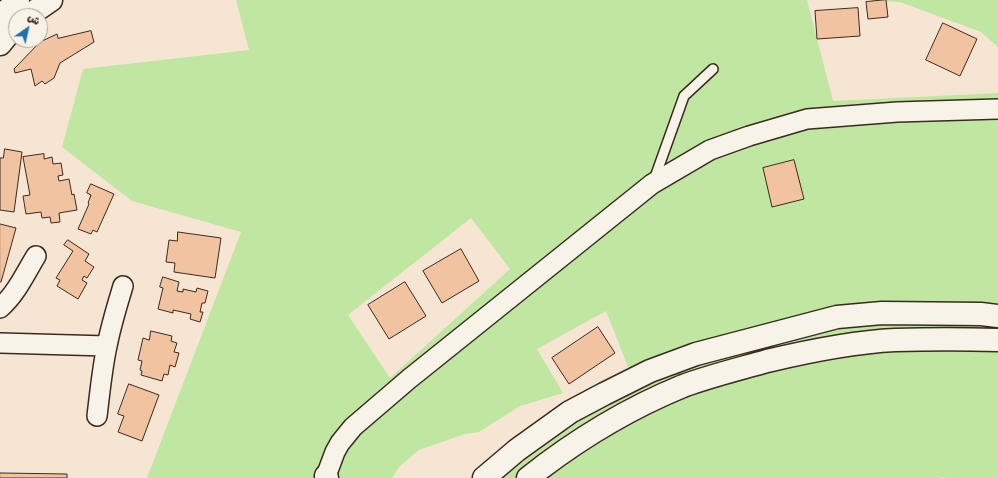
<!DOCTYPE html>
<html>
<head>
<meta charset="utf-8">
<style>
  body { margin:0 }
  #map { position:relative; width:998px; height:478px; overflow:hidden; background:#f6e5d3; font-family:Delius,"Playpen Sans Arabic",sans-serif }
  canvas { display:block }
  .north { position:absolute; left:8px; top:8px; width:40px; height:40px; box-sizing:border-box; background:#f7f3e8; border:1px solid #aca397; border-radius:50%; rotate:34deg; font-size:11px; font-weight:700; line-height:16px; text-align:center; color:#3b2a1e }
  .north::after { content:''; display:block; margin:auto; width:14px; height:18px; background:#1f6fb2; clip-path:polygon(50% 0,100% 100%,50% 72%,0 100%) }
</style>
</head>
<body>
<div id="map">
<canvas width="998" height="478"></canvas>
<div class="north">ش</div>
</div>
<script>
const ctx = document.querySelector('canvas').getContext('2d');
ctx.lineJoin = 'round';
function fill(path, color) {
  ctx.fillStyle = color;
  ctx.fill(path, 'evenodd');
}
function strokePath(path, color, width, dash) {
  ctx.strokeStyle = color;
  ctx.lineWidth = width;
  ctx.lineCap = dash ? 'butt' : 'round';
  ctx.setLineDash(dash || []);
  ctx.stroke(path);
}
fill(new Path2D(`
  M236,0H807L833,101L998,93V478H945L944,477L938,478H499L634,382L606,311L537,349L563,393L520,406L479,432L465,434L419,450L400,466L392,478H147L241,232L132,201L62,147L83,69L249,50ZM471,218L510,269L390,378L348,315Z
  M869,0H998V47L981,32L900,2Z`), '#bfe7a2');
const building = new Path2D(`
  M886,0L888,17L868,19L866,2Z
  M858,8L860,36L817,39L815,11Z
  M943,23L977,39L960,76L926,60Z
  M91,31L94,42L60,63L54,78L45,84L42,81L35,86L31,69L15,73L14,69L40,42L57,34L58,38Z
  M5,149L22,152L14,212L0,210V158H3Z
  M44,154V159L52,157L53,164L61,163L63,175L58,176L59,181L69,179L72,195L74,194L77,210L59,213L60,222L51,223L50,217L42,218L41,212L26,214L23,196L30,195L23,157Z
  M794,160L804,199L772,207L763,168Z
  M91,184L114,194L97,232L93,230L91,234L78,229L89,204L88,203L91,195L87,193Z
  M0,224L16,228L1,282H0Z
  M178,232L221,238L215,278L174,272L175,263L166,262L169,240L177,241Z
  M68,240L89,254L85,261L94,267L87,278L84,276L82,280L87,283L78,299L57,286L60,280L56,278L73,251L64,245Z
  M461,249L479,281L442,303L423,271Z
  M163,277L179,282L177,291L183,292V289L196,292L197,288L208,291L205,303H202L200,312H203L200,322L190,319L191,314L173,310V313L158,309L163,288L160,287Z
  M405,282L426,316L389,339L368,305Z
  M598,327L615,353L569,384L552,358Z
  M151,331L172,336L171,341L177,343L174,352L179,353L175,367L170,365L168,375L164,374L162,381L141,375L142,371L140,370L142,361L138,360L143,338L149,340Z
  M129,384L159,395L142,441L118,432L124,416L118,414Z
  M0,473L67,474V478H0Z`);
fill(building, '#f2c3a1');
strokePath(building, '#3b2a1e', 1);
const lane = new Path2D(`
  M654,180L684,96L713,69`);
const street = new Path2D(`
  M0,308C16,294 25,274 36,256
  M0,343L107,346
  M97,416C100,392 102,369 107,346C111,325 117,306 123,286
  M326,476L335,452L340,443L353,427L409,379L652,184L710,150L749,136L807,119L897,112L998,109`);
const highway = new Path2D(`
  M28,16L51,0
  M0,17L18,0
  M0,44L13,28L16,25
  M326,476L327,478
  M484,478L517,450L570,412L604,394L650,371L696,354L837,317L882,313L981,314L998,316
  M528,478C576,440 627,409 683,386C710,376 739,369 767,361C809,351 852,342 895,340C929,339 964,339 998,340`);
strokePath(lane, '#3b2a1e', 12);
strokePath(street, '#3b2a1e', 22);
strokePath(highway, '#3b2a1e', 25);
strokePath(lane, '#f7f3e8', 9);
strokePath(street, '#f7f3e8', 19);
strokePath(highway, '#f7f3e8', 22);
</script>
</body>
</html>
